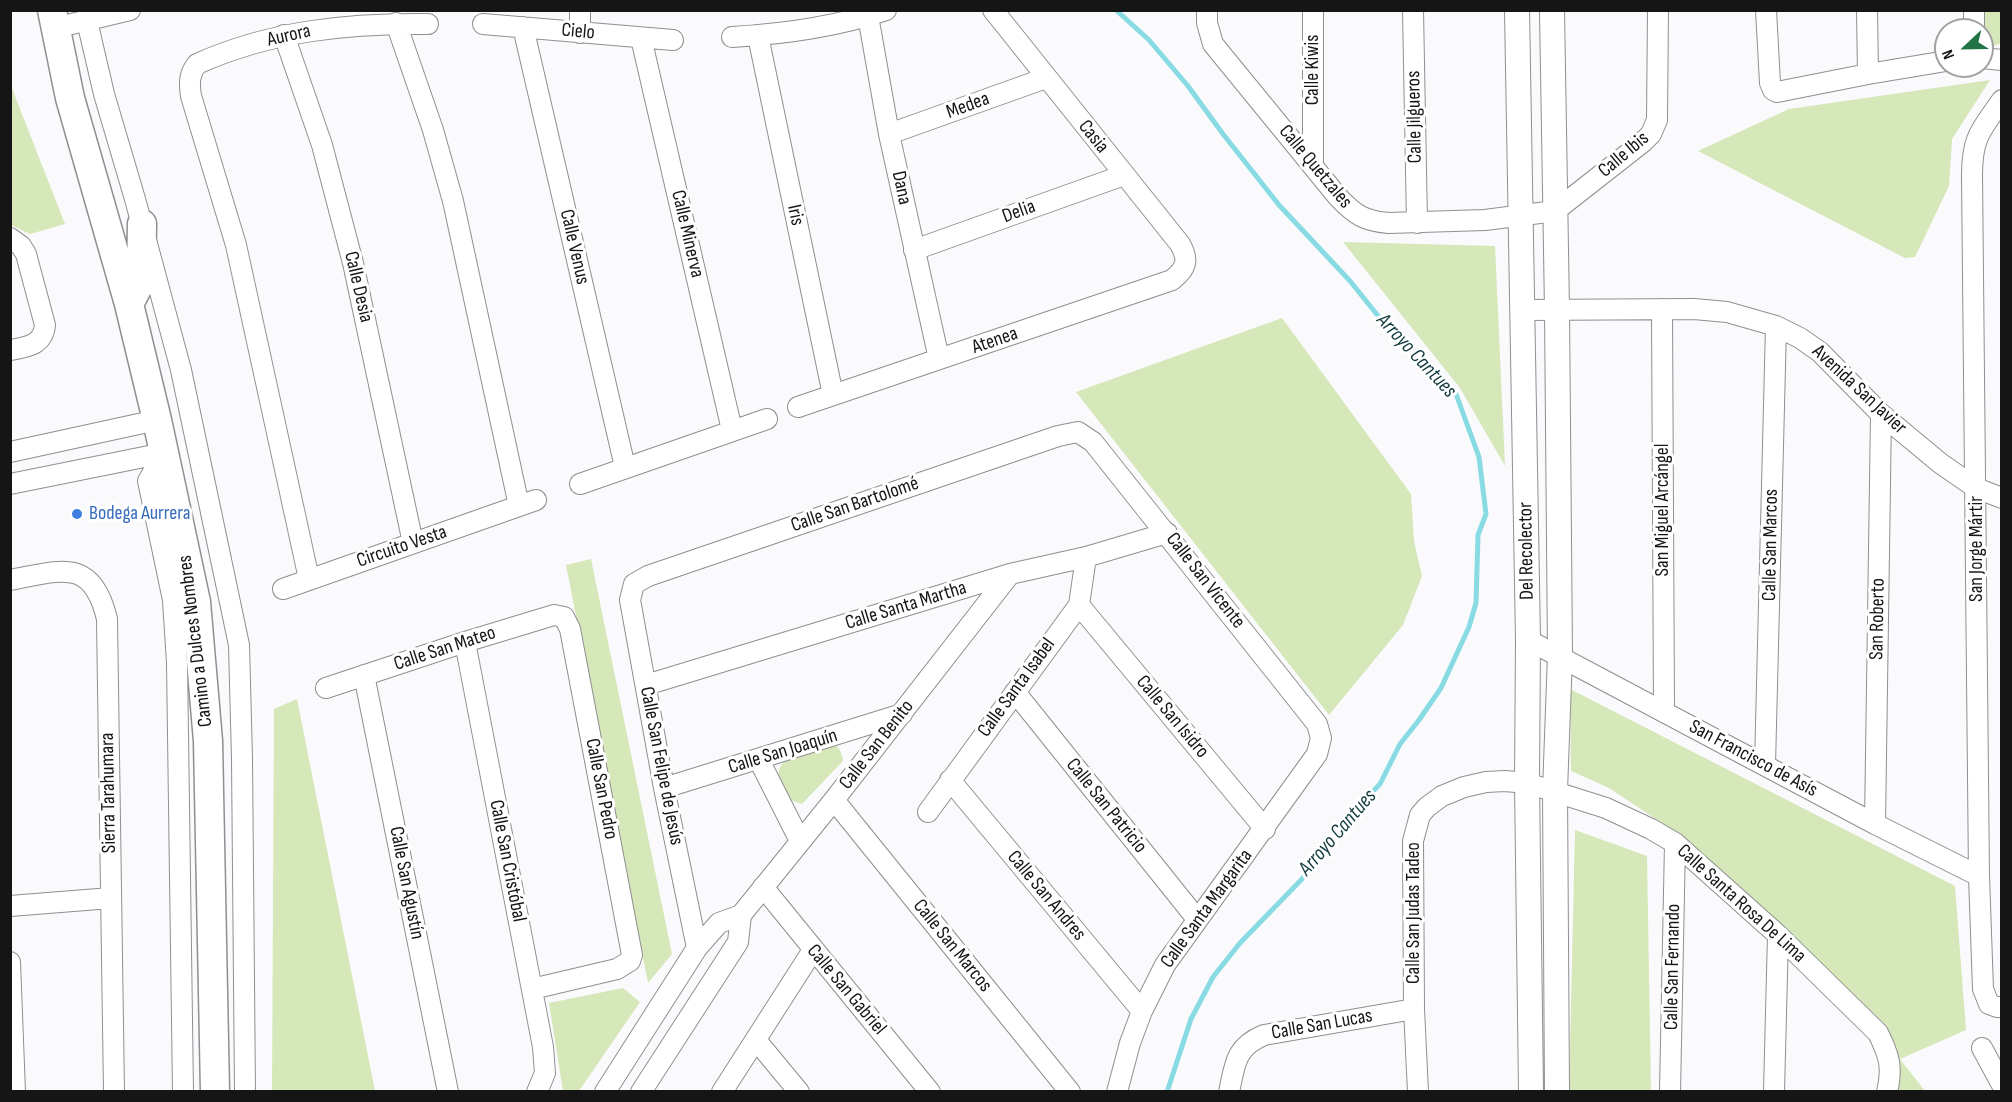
<!DOCTYPE html>
<html>
<head>
<meta charset="utf-8">
<style>
  body { margin:0 }
  #map { position:relative; width:2012px; height:1102px; overflow:hidden; background:#fafafc; font-family:"Sofia Sans Condensed",sans-serif }
  canvas { display:block }
  .frame { position:absolute; inset:0; border:12px solid #151516; pointer-events:none }
  .north { position:absolute; left:1934px; top:18px; width:60px; height:60px; box-sizing:border-box; background:#fff; border:2px solid #a1a1a2; border-radius:50%; rotate:248deg; font-size:16px; font-weight:700; line-height:24px; text-align:center; color:#151516 }
  .north::after { content:''; display:block; margin:auto; width:21px; height:27px; background:#217445; clip-path:polygon(50% 0,100% 100%,50% 72%,0 100%) }
</style>
</head>
<body>
<div id="map">
<canvas width="2012" height="1102"></canvas>
<div class="frame"></div>
<div class="north">N</div>
</div>
<script>
const ctx = document.querySelector('canvas').getContext('2d');
ctx.lineJoin = 'round';
function fill(path, color) {
  ctx.fillStyle = color;
  ctx.fill(path, 'evenodd');
}
function strokePath(path, color, width, dash) {
  ctx.strokeStyle = color;
  ctx.lineWidth = width;
  ctx.lineCap = dash ? 'butt' : 'round';
  ctx.setLineDash(dash || []);
  ctx.stroke(path);
}
function label(font, color, halo, rows, align = 'center') {
  ctx.font = font + ' "Sofia Sans Condensed",sans-serif';
  ctx.lineWidth = 6;
  ctx.setLineDash([]);
  ctx.textBaseline = 'middle';
  ctx.strokeStyle = halo;
  ctx.fillStyle = color;
  for (const [text, x, y, turn = 0] of rows) {
    ctx.save();
    ctx.translate(x, y);
    ctx.rotate((+turn || 0) * Math.PI / 180);
    ctx.textAlign = isNaN(turn) ? turn : align;
    if (halo) ctx.strokeText(text, 0, 0);
    ctx.fillText(text, 0, 0);
    ctx.restore();
  }
}
fill(new Path2D(`
  M1983,11H2001V43L1985,50Z
  M1990,80L1952,139L1949,186L1915,257L1905,258L1698,151L1789,109Z
  M11,86L65,224L30,234L11,225Z
  M1343,242L1495,246L1505,466L1460,388Z
  M1282,318L1411,494L1414,541L1422,576L1403,625L1329,715L1076,392Z
  M591,559L672,954L648,983L566,565Z
  M1570,689L1955,886L1966,1030L1900,1059L1925,1091H1895L1868,1011L1720,870L1680,835L1609,788L1571,771Z
  M297,699L375,1091H272L274,709Z
  M831,744C839,745 842,753 843,761L802,804L790,800C783,789 772,773 784,762Z
  M1575,830L1647,856L1651,1091H1569Z
  M623,988L640,1002L579,1091H563L549,1003Z`), '#d6e7b9');
strokePath(new Path2D(`
  M1116,10L1149,40L1188,86L1223,134L1279,205L1350,281L1379,317L1423,359L1456,394L1479,457L1486,514L1478,535L1476,603L1469,627L1441,688L1419,720L1400,744L1380,784L1354,811L1302,879L1240,943L1213,977L1191,1019L1167,1092`), '#88dbe3', 5);
const minor = new Path2D(`
  M580,10V33
  M1207,10V23L1213,44L1338,197C1355,215 1364,221 1389,223L1485,220L1555,211L1643,142L1651,134L1657,120L1658,10
  M1313,10V166
  M1413,10L1417,223
  M1766,10L1770,83L1773,90L1777,92L1868,74L1946,61
  M1867,10L1868,74
  M1974,10V30
  M868,16L889,134L939,359
  M87,21L104,94L135,199L181,370L239,645L242,759L245,1092
  M396,23L433,130L453,201L519,506
  M483,24L673,40
  M523,27L625,467
  M55,28L130,10
  M284,35L322,145L353,263L413,543
  M758,36L833,395
  M732,37C784,34 836,27 886,10
  M641,38L732,430
  M1982,58L2002,60
  M2002,100C1981,130 1972,137 1972,175L1979,876L1983,989L1989,1004L1997,1007H2002
  M889,134L1046,78
  M10,238L21,246L26,254L45,325C43,345 28,347 10,350
  M914,250L1124,175
  M1662,309L1664,711
  M1523,310L1694,309L1727,312L1776,326L1800,338L1820,352L1881,414L1940,463L1976,488L2002,498
  M798,407L1172,280C1187,268 1189,260 1180,244L993,10
  M10,452L157,420
  M164,453L148,481L173,600L177,663L183,1092
  M10,484L164,453
  M580,484L767,419
  M309,579L236,245L191,96C189,83 189,74 197,64C270,31 349,23 428,24
  M10,580C60,571 92,556 107,619L114,1092
  M283,589L536,500
  M1079,605L1265,829
  M1528,640L1875,824L1979,876
  M465,642L543,1047L545,1073L537,1092
  M364,675L448,1092
  M646,685L1010,574L1086,557L1167,533
  M326,688L465,642L554,615L564,617L570,629L632,955L630,961L617,969L532,989
  M1015,692L1197,919
  M759,760L800,841
  M1765,765L1776,326
  M950,780L1142,1011
  M664,788L902,714
  M834,800L1070,1092
  M928,812L1079,605L1086,557
  M1875,824L1881,414
  M763,887L930,1092
  M10,906L111,898
  M697,948L664,788L630,600L634,584L648,576L1058,436L1078,432L1093,442L1317,724L1321,738L1317,754L1165,965L1142,1011L1130,1043L1117,1092
  M10,962L15,1092
  M756,1040L799,1092
  M1982,1048L2002,1085
  M605,1092L697,948L719,923L741,915L834,800L1010,574
  M641,1092L738,942L741,915
  M722,1092L813,950
  M1229,1092C1235,1064 1235,1047 1264,1035L1414,1009
  M1418,1092L1414,1009L1413,841L1420,815L1427,807L1442,796L1464,787L1486,782L1505,781L1527,783L1606,808L1651,829L1675,843L1778,935L1878,1033C1889,1055 1893,1067 1887,1092
  M1670,1092L1675,843
  M1774,1092L1778,935`);
const tertiary = new Path2D(`
  M1517,10L1528,640L1527,783L1531,1092
  M1552,10L1557,310L1560,655L1555,791L1557,1092`);
const secondary = new Path2D(`
  M52,10L70,98L129,304L157,420L196,602L208,741L215,1092
  M129,304L141,281L142,224`);
strokePath(minor, '#8e8f90', 22);
strokePath(tertiary, '#8e8f90', 26);
strokePath(secondary, '#8e8f90', 31);
strokePath(minor, '#fff', 20);
strokePath(tertiary, '#fff', 24);
strokePath(secondary, '#fff', 28);
for (const [x, y, r, color] of [
  [77,514,6,"#3f7fe0"]
]) {
  const dot = new Path2D();
  dot.arc(x, y, r, 0, 2 * Math.PI);
  ctx.fillStyle = color;
  ctx.fill(dot);
  strokePath(dot, '#fff', 2);
}
label('20px', '#151516', '#fff', [
  ["Cielo",578,32,5],
  ["Aurora",289,36,-13],
  ["Calle Kiwis",1313,70,-90],
  ["Medea",968,106,-20],
  ["Calle Jilgueros",1415,117,-91],
  ["Casia",1093,137,51],
  ["Calle Ibis",1624,155,-40],
  ["Calle Quetzales",1315,167,50],
  ["Dana",901,188,78],
  ["Delia",1019,212,-20],
  ["Iris",795,215,78],
  ["Calle Minerva",687,234,77],
  ["Calle Venus",574,247,77],
  ["Calle Desia",358,287,77],
  ["Atenea",995,341,-19],
  ["Avenida San Javier",1859,390,43],
  ["Calle San Bartolomé",855,505,-19],
  ["San Miguel Arcángel",1663,510,-90],
  ["Calle San Marcos",1771,545,-89],
  ["Circuito Vesta",402,547,-19],
  ["San Jorge Mártir",1977,549,-90],
  ["Del Recolector",1527,551,-91],
  ["Calle San Vicente",1205,581,52],
  ["Calle Santa Martha",906,606,-17],
  ["San Roberto",1878,619,-89],
  ["Camino a Dulces Nombres",196,641,-97],
  ["Calle San Mateo",445,649,-18],
  ["Calle Santa Isabel",1017,688,-54],
  ["Calle San Isidro",1172,717,50],
  ["Calle San Benito",877,745,-52],
  ["Calle San Joaquín",783,752,-17],
  ["San Francisco de Asís",1753,759,28],
  ["Calle San Felipe de Jesús",661,766,79],
  ["Calle San Pedro",601,789,79],
  ["Sierra Tarahumara",109,793,-91],
  ["Calle San Patricio",1106,806,51],
  ["Calle San Cristóbal",507,861,79],
  ["Calle San Agustín",406,883,79],
  ["Calle San Andres",1046,896,50],
  ["Calle Santa Rosa De Lima",1741,904,42],
  ["Calle Santa Margarita",1207,909,-54],
  ["Calle San Judas Tadeo",1414,913,-90],
  ["Calle San Marcos",952,946,51],
  ["Calle San Fernando",1673,967,-89],
  ["Calle San Gabriel",846,990,50],
  ["Calle San Lucas",1322,1025,-10]
]);
label('20px', '#366cbe', '#fff', [
  ["Bodega Aurrera",89,514]
], 'left');
label('italic 21px', '#133b3f', '#fff', [
  ["Arroyo Cantues",1416,356,47],
  ["Arroyo Cantues",1338,833,-49]
]);
</script>
</body>
</html>
